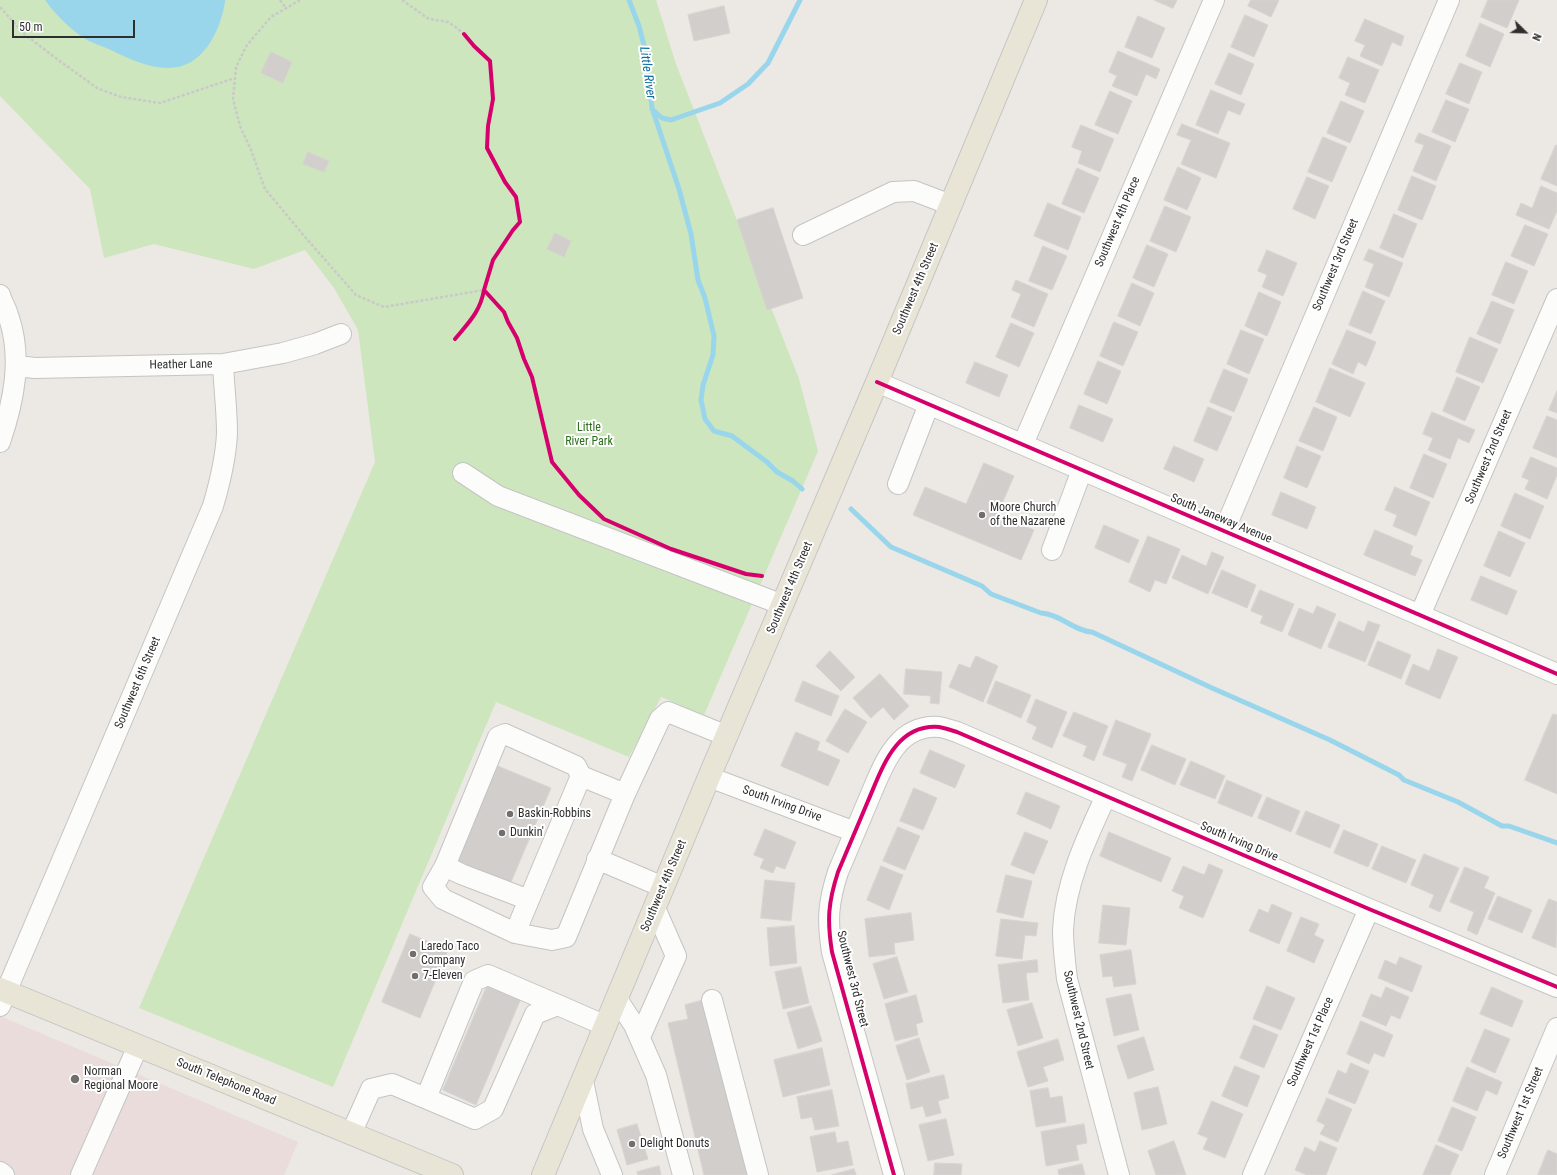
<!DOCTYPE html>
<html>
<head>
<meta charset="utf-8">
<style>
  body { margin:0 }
  #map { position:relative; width:1557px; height:1175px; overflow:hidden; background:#ece8e4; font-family:"Roboto Condensed",sans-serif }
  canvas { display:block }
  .north { position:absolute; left:1505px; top:12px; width:40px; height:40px; -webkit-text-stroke:3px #fff; paint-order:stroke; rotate:113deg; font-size:11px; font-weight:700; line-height:16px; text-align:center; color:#2e2e2e }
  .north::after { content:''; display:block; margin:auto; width:14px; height:18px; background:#2e2e2e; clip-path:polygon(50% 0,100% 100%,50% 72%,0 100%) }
  .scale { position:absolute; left:12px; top:20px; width:123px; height:18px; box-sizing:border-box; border:2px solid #2e2e2e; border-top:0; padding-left:5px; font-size:12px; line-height:14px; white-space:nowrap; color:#2e2e2e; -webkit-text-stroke:3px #fff; paint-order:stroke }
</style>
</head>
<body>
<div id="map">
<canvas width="1557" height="1175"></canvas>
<div class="north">N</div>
<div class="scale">50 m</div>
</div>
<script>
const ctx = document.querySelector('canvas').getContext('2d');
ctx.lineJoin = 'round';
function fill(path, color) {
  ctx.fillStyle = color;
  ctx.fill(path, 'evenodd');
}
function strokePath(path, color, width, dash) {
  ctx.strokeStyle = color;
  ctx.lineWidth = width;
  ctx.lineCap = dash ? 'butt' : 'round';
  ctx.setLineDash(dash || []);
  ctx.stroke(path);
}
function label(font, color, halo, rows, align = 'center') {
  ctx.font = font + ' "Roboto Condensed",sans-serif';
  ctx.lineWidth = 4;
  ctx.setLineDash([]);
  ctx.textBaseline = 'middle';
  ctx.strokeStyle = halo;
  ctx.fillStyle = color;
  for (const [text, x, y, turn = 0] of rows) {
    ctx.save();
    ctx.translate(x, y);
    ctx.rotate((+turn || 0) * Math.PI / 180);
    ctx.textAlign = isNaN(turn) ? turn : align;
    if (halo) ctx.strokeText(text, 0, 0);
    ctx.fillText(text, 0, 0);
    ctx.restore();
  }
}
fill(new Path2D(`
  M0,1016L298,1142L284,1175H0Z`), '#e9dcdb');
fill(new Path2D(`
  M0,0H656L676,64L799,379L818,451L704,715L661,697L629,757L496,702L333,1087L139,1008L375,462L358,330L334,288L305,250L254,269L154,244L104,258L90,189L0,96Z`), '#cee6be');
fill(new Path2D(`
  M45,0H225V2C220,32 203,68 168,68C149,68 129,59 113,51C103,46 91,43 82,37C68,27 55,14 45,0Z`), '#99d6ec');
strokePath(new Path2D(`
  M629,0L639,26L646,53L652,108L679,189L691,234L698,280L705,298L714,336L713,355L703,385L701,400L705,419L714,431L732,436L767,462L777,472L793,481L802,489
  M652,109L662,118L671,120L720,103L748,84L768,63L800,0
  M851,509L891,547L982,586L991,594L1041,613C1060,614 1074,631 1092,632L1212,688L1330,740L1399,775L1404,780L1458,802L1502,826H1509L1557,843`), '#99d6ec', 5);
const building = new Path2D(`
  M1154,0H1177L1173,8Z
  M1251,0H1279L1271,17L1248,6Z
  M1488,0H1519L1507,28L1481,17Z
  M724,6L730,33L694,41L688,15Z
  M1245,15L1268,25L1254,57L1231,47Z
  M1138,16L1165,28L1152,58L1125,47Z
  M1365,19L1404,36L1401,46L1392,42L1382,66L1360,56L1365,45L1355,41Z
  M1480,23L1504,34L1490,67L1466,56Z
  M1118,51L1160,69L1156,79L1146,74L1137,96L1112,86L1117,76L1109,72Z
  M271,52L292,62L283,83L261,73Z
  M1229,53L1254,64L1241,95L1215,84Z
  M1348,57L1379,70L1365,103L1345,95L1350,83L1339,78Z
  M1460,63L1482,72L1469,104L1446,94Z
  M1211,90L1245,104L1240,115L1228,110L1218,134L1196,125Z
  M1110,91L1132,101L1118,134L1095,125Z
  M1446,100L1469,109L1455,142L1432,132Z
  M1341,101L1364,111L1350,143L1327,133Z
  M1182,124L1230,143L1216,178L1181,164L1191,140L1177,135Z
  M1081,125L1114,139L1100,172L1078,163L1082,151L1072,147Z
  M1419,133L1451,146L1436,181L1413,171L1424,145L1415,142Z
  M1323,137L1347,147L1332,182L1308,172Z
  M1556,145L1557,146V186L1541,179Z
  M308,152L329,161L324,172L303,164Z
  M1178,167L1201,178L1187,210L1164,200Z
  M1077,168L1099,178L1084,213L1062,204Z
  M1412,176L1436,186L1422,220L1398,210Z
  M1307,177L1329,186L1315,219L1293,209Z
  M1541,186L1557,193V211L1549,229L1516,215L1521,203L1532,208Z
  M1048,203L1081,217L1068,250L1034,236Z
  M1165,206L1191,217L1176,252L1150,241Z
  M773,208L803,298L767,310L737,220Z
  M1394,214L1417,224L1403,258L1380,248Z
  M1525,225L1548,234L1534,266L1511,256Z
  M555,233L571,241L564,257L547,249Z
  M1147,245L1168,254L1154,287L1133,278Z
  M1043,246L1067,256L1052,290L1029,281Z
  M1369,249L1403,263L1389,297L1365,287L1374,264L1364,260Z
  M1267,250L1297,263L1283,296L1262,287L1267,275L1258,271Z
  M1506,262L1528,271L1514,304L1492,295Z
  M1016,280L1048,294L1034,327L1011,317L1021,294L1012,290Z
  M1132,283L1154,293L1140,326L1118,316Z
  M1363,291L1385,301L1371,334L1349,325Z
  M1259,292L1281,302L1267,336L1245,326Z
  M1492,301L1514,310L1500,344L1477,334Z
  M1114,322L1138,332L1123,366L1100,356Z
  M1011,323L1034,333L1019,367L996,357Z
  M1241,330L1264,339L1249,374L1227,364Z
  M1347,330L1376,342L1366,366L1358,362L1353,374L1332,364Z
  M1470,337L1498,349L1483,383L1456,372Z
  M1098,361L1121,371L1107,404L1084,394Z
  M975,362L1008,375L999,397L966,383Z
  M1330,368L1365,383L1350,417L1316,402Z
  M1224,369L1248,379L1234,412L1210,402Z
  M1457,377L1480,387L1465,421L1443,411Z
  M1557,391V413L1549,410Z
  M1079,405L1113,419L1103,442L1070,428Z
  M1208,407L1232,417L1217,451L1194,441Z
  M1314,407L1337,417L1323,451L1299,441Z
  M1432,412L1475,430L1469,443L1458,438L1450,459L1428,450L1433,438L1423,434Z
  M1547,416L1557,420V458L1533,448Z
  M1174,446L1204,459L1194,482L1164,469Z
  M1297,446L1321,456L1307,488L1284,478Z
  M1424,454L1447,464L1433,498L1410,488Z
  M1531,457L1557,468V475L1547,499L1525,489L1529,480L1522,477Z
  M984,463L1014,476L997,515L1034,530L1021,560L913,515L925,487L966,504Z
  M1395,487L1430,502L1416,536L1393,526L1397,515L1385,510Z
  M1281,492L1316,507L1307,529L1272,515Z
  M1515,493L1544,506L1530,539L1501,526Z
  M1104,525L1139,540L1129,563L1095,548Z
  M1375,530L1413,546L1410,555L1422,560L1415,576L1364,555Z
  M1499,531L1525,543L1510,577L1484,566Z
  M1148,536L1180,549L1166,584L1155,580L1150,592L1129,582Z
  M1212,552L1224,557L1208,594L1172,578L1182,555L1206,566Z
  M1222,570L1256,585L1247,608L1212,593Z
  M1481,576L1517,591L1507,615L1471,600Z
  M1260,590L1294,604L1282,632L1260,623L1263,616L1251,611Z
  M1317,606L1336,614L1321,649L1288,635L1299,608L1313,614Z
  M1339,621L1364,632L1368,621L1380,625L1365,662L1328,647Z
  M1378,641L1411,655L1401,679L1368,665Z
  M1438,649L1458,657L1440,699L1405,684L1413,664L1429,671Z
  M830,651L855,677L841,691L816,666Z
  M976,656L998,666L983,702L949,687L959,664L970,668Z
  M906,669L942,672L939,704L930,703L931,696L904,694Z
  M880,674L909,706L894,720L883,707L871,718L853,698Z
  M803,681L839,696L831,716L795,701Z
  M996,681L1031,695L1021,718L987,703Z
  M1036,699L1067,712L1052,748L1032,739L1037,727L1027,722Z
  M845,709L867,722L848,753L826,741Z
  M1074,712L1108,726L1094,761L1083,756L1087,746L1063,736Z
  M1553,714L1557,715V794L1525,780Z
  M1116,720L1151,734L1132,781L1122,777L1127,764L1103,755Z
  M796,732L820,742L817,750L840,760L828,786L781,766Z
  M1152,745L1186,759L1175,785L1141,770Z
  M930,750L965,765L955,788L920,773Z
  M1191,761L1225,776L1215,799L1180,785Z
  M493,764L551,788L508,889L451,865Z
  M1227,780L1262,795L1252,817L1218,803Z
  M914,788L937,798L923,830L900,821Z
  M1026,792L1060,806L1051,829L1017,814Z
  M1267,797L1300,811L1291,832L1258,818Z
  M1306,811L1340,825L1330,848L1296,834Z
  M898,827L920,836L905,870L883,861Z
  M765,829L796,842L785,869L776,866L773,873L760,868L764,859L754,855Z
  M1344,830L1378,844L1368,867L1334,853Z
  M1025,832L1048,841L1034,874L1011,865Z
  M1109,832L1171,858L1161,882L1100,856Z
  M1382,846L1416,860L1406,883L1372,869Z
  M1424,854L1459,868L1440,912L1429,907L1434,895L1411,885Z
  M1209,864L1223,870L1203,918L1179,908L1184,896L1172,891L1183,866L1204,875Z
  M881,866L903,875L889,910L867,900Z
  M1465,867L1489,877L1484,888L1495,893L1477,935L1467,930L1474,912L1450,902Z
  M1006,875L1032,881L1023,918L997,912Z
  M765,880L795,883L791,921L761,918Z
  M1498,896L1532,910L1522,933L1488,919Z
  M1549,899L1557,902L1556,948L1532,938Z
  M1272,904L1292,913L1279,944L1249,931L1259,909L1268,913Z
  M1103,905L1130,908L1126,945L1099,943Z
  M911,913L914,940L894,943L895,954L869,957L865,919Z
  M1301,917L1319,924L1314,935L1324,940L1314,963L1287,951Z
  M1001,919L1038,923L1036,936L1025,935L1022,959L996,956Z
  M794,926L797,963L770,966L767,928Z
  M410,934L448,950L420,1018L382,1002Z
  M1131,950L1136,984L1114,987L1112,976L1103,977L1100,955Z
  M897,957L908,992L884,999L873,964Z
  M1400,957L1422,966L1412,992L1378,978L1385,960L1396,965Z
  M1037,960L1038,972L1026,973L1029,1000L1003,1003L998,965Z
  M801,967L809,1003L783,1009L775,972Z
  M489,981L522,996L476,1105L443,1090Z
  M1267,986L1295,998L1281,1030L1253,1019Z
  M1386,987L1409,997L1400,1019L1391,1015L1386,1026L1362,1016L1371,994L1381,998Z
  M1492,987L1523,1001L1512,1027L1480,1014Z
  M1131,994L1139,1030L1114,1036L1106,999Z
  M916,995L923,1022L916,1024L918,1035L895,1041L885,1004Z
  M708,999L750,1175H704L668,1023L688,1019L685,1005Z
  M1032,1003L1043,1038L1018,1046L1007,1010Z
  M811,1006L822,1041L798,1049L787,1013Z
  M1361,1021L1393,1035L1384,1057L1374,1053L1369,1064L1347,1054Z
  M1254,1025L1278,1035L1264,1068L1240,1058Z
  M1485,1029L1510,1039L1495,1073L1471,1062Z
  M1144,1037L1154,1070L1128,1079L1117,1046Z
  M919,1038L930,1072L907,1080L896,1046Z
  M1058,1039L1064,1060L1043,1067L1048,1081L1028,1087L1017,1052Z
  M822,1048L830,1085L783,1097L774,1060Z
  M1351,1063L1369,1071L1355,1104L1328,1093L1338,1070L1346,1074Z
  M1235,1066L1260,1076L1247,1107L1222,1096Z
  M1467,1067L1502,1082L1497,1095L1486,1090L1477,1111L1453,1101Z
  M944,1075L949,1098L938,1101L941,1113L926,1117L923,1106L911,1109L906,1084Z
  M1158,1087L1167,1124L1142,1130L1134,1093Z
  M1048,1088L1050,1098L1062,1096L1066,1122L1036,1127L1030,1091Z
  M832,1090L839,1126L815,1130L812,1117L801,1119L797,1097Z
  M1327,1098L1352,1109L1338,1142L1320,1134L1325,1125L1317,1121Z
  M1212,1101L1243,1114L1225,1158L1203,1149L1208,1138L1198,1134Z
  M1452,1107L1476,1117L1462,1151L1438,1141Z
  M946,1119L954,1155L928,1161L919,1125Z
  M637,1124L648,1159L627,1165L617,1130Z
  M1084,1124L1087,1143L1076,1145L1079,1160L1046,1166L1041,1132Z
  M835,1132L837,1143L848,1141L853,1165L817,1172L810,1137Z
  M1174,1141L1186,1175H1156L1148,1151Z
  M1320,1141L1337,1148L1326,1175H1307L1295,1170L1305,1147L1315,1152Z
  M1436,1145L1459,1155L1450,1175H1423Z
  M1548,1150L1557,1154V1175H1538Z
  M935,1163L962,1164L961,1175H934Z
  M1082,1164L1085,1175H1059L1058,1170Z
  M659,1166L661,1175H638L637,1172Z
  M854,1169L856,1175H832Z`);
fill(building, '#d1cecb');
strokePath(building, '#d7d4d0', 1);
const minor = new Path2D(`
  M803,235L893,192L914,191L951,205
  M0,295C2,302 6,308 8,315C23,357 14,401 0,442
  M17,366L35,368L223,364L283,353L315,344L341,334
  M877,382L1557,674
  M1023,444L1214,0
  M463,473L498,496L783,605
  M898,484L929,404
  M1224,531L1449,0
  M1052,550L1082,470
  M1420,615L1557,299
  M709,777L855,832
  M1106,796C1087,837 1065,883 1063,930C1063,946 1065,962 1067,979L1119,1175
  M597,859L663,887
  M445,866L433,887L443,899L515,933L552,940L566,937L625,794L660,719L668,712L727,736
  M529,900L461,874L445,866L498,737L505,734L576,766L581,776
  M515,933L581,776L625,794
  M617,999L634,1025L656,1075L683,1175
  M712,1000L758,1175
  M0,1006L213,506C220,482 226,458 227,433C227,410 224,387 223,364
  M640,1037L676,956L655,908
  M583,1081L593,1129L612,1175
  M426,1098L474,981L488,975L558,1005
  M351,1134L371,1089L392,1084L475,1119L493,1109L535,1014L558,1005L606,1026
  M0,1172L4,1175
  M81,1175L138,1046
  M894,1175L832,952C827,920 828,903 838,872C848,848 858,825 868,801C882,769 895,724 939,727C945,728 951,730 957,732L1369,909L1557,987
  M1253,1175L1369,909
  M1495,1175L1557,1028`);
const major = new Path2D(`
  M0,989L452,1175
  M543,1175L709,777L877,382L1036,0`);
strokePath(minor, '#c5c4c5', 22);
strokePath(major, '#c6c5c4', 24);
strokePath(new Path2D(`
  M280,0L286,8
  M300,0L271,17L247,45L236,67L233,99L240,126L251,150L265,189L305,237L356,295L384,307L484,290C480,312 469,322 455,339
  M402,0L429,19L448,22L457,28L464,34L474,46L490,61L493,99L488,126L487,148L505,182L516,197L520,222L513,230L501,249
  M0,7L23,33L57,59L97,88L121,97L160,103L235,78`), '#c9c9c8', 2.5, [3, 2]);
strokePath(minor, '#fcfcfb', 20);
strokePath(major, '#e8e4d6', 22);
strokePath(new Path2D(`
  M464,34L474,46L490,61L493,99L488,126L487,148L505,182L516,197L520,222L513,230L493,260L484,290L504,312L508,322L517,338L524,359L532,377L552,462L579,495L604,519L671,549L746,574L762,576
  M455,339C469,322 480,312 484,290
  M877,382L1557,674
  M894,1175L832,952C827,920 828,903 838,872C848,848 858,825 868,801C882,769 895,724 939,727C945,728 951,730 957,732L1369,909L1557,987`), '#d6006c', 4);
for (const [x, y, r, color] of [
  [982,515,4,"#706f6e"],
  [510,814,4,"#706f6e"],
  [502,833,4,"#706f6e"],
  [413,954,4,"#706f6e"],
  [415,976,4,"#706f6e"],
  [75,1079,5,"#706f6e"],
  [632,1144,4,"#706f6e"]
]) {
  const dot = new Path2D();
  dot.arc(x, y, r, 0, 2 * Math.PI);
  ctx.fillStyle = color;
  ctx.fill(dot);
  strokePath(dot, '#fff', 1.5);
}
label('12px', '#2e2e2e', '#fff', [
  ["Southwest 4th Place",1118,222,-67],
  ["Southwest 3rd Street",1336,265,-67],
  ["Southwest 4th Street",916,289,-67],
  ["Heather Lane",181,365,-1],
  ["Southwest 2nd Street",1489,457,-67],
  ["South Janeway Avenue",1221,519,23],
  ["Southwest 4th Street",790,588,-67],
  ["Southwest 6th Street",138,683,-67],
  ["South Irving Drive",782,804,20],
  ["South Irving Drive",1239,842,23],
  ["Southwest 4th Street",664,886,-67],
  ["Southwest 3rd Street",852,979,76],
  ["Southwest 2nd Street",1078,1020,77],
  ["Southwest 1st Place",1311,1042,-66],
  ["South Telephone Road",226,1082,22],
  ["Southwest 1st Street",1521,1113,-67]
]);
label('12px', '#2c6e1b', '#fff', [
  ["Little",589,428],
  ["River Park",589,442]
]);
label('12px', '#2e2e2e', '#fff', [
  ["Moore Church",990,508],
  ["of the Nazarene",990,522],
  ["Baskin-Robbins",518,814],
  ["Dunkin'",510,833],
  ["Laredo Taco",421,947],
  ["Company",421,961],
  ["7-Eleven",423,976],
  ["Norman",84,1072],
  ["Regional Moore",84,1086],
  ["Delight Donuts",640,1144]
], 'left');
label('italic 13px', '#0d6fa3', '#fff', [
  ["Little River",647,73,82]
]);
</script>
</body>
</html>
